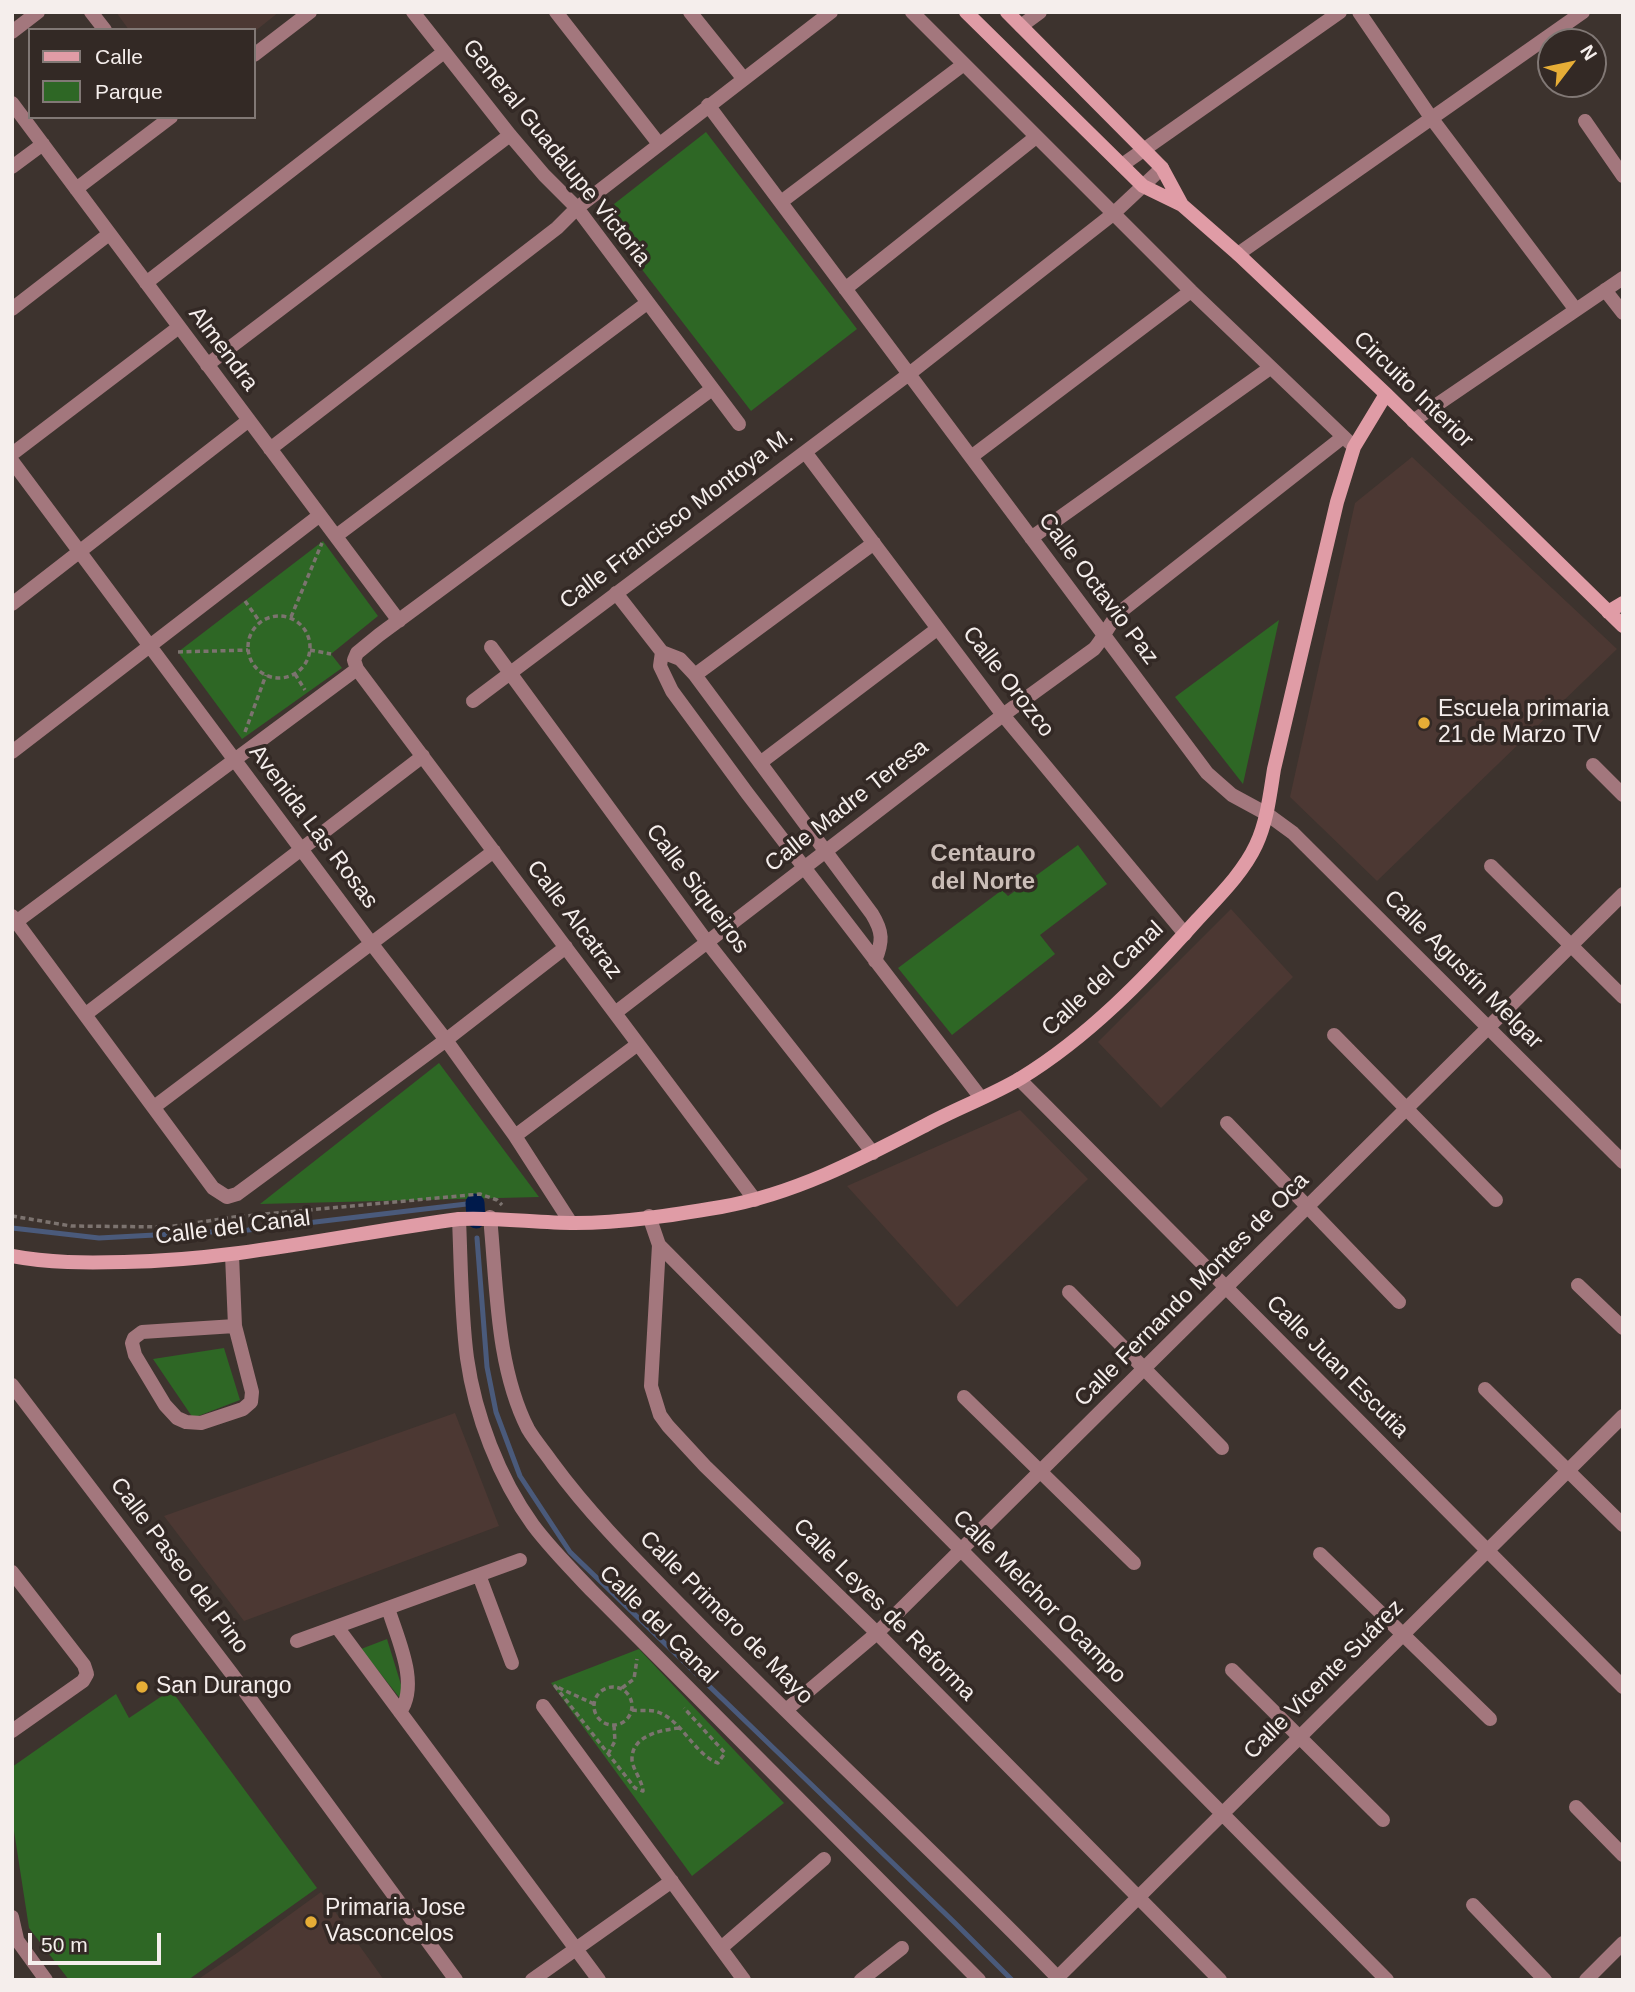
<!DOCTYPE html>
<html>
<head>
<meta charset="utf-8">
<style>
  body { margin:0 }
  #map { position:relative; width:1635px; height:1992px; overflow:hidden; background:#3d332e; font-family:Arial,sans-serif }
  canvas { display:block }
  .frame { position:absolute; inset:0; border:14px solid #f5eeec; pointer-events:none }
  .legend { position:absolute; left:28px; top:28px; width:228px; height:91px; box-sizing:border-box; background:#332925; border:2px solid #817875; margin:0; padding:9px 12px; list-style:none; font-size:21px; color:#f5eeec }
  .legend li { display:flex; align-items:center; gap:14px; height:35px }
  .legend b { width:35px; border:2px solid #817875 }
  .north { position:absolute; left:1537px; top:28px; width:70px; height:70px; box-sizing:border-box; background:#332925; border:2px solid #817875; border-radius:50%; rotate:58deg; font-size:19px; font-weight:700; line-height:28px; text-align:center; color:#f5eeec }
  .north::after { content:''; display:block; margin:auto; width:24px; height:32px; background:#e6ad36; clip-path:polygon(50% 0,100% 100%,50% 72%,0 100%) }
  .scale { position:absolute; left:28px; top:1933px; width:133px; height:32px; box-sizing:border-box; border:4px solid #f5eeec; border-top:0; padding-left:9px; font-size:21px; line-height:24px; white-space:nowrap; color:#f5eeec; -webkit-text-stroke:5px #332925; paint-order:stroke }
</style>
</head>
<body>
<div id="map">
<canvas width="1635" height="1992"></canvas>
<div class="frame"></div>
<ul class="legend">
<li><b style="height:9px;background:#e09ca6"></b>Calle</li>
<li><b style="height:19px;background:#2e6725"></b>Parque</li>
</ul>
<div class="north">N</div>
<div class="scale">50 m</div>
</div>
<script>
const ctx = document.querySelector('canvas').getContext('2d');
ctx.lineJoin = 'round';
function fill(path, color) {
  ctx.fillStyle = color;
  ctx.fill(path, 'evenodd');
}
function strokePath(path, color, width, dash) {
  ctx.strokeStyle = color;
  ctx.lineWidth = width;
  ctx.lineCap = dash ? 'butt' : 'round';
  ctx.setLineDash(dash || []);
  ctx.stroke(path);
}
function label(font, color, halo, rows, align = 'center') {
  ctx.font = font + ' Arial,sans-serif';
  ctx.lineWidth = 7;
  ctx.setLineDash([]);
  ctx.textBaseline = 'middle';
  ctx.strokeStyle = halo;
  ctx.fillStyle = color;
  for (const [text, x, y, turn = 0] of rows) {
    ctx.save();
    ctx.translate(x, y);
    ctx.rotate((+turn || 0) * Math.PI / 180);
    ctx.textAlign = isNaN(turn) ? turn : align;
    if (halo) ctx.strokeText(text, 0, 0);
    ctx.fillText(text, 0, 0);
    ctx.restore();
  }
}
fill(new Path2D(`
  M116,12H279L254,32V30H129Z
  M1412,457L1617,649L1377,881L1290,797L1355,503Z
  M1231,909L1293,977L1161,1108L1098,1042Z
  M1020,1110L1088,1179L957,1307L847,1186Z
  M455,1413L499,1526L244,1621L164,1516Z
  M321,1892L384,1980H197L237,1953Z`), '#4c3833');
fill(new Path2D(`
  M706,132L857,329L751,411L600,215Z
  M323,541L378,616L331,654L342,668L242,739L178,652Z
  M1279,620L1243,784L1175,697Z
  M1078,845L1107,884L1040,935L1055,954L952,1035L898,968L1002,890L1008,896Z
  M439,1063L539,1197L260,1204Z
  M224,1348L240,1400L193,1418L153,1359Z
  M387,1639L403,1691L399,1697L361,1649Z
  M639,1649L784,1803L692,1876L551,1683Z
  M171,1690L317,1888L188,1980H69L29,1928L12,1818V1767L116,1694L129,1718Z`), '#2e6725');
strokePath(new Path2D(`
  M12,1228L99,1238L248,1230L475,1203
  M477,1238L487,1367L496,1412L520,1476L570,1552L955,1923L1012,1980`), '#4a5a7b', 5);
strokePath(new Path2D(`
  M475,1203L476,1219`), '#001a4b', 19);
strokePath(new Path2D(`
  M245,601L260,622
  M248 647a31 31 0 1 1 62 0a31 31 0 1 1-62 0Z
  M291,617L322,543
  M310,650L331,654
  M178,652L248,650
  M295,674L305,690
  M245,732L266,675
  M12,1216L71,1226L167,1227L234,1217L480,1194L497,1200L502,1205
  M594 1706a19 19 0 1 1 38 0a19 19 0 1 1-38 0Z
  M622,1688L634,1679L637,1659
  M594,1704L555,1686L635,1788L643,1791C642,1780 633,1770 632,1760C631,1735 662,1730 679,1728
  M632,1710C639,1711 648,1710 654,1711C681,1717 693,1754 718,1763L725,1753L684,1708
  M608,1754L615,1741L614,1725`), '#7c736f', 3.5, [5, 3.5]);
strokePath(new Path2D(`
  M91,12L105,30
  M413,12L510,135L544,175L577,208L739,424
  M556,12L659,144
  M690,12L743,78
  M912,12L1191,291L1350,443
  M1359,12L1432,119L1576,310
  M1021,26L1040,12
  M12,32L38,12
  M254,55L310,12
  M12,103L399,621
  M708,105L1207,773L1232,795L1267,814L1293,833L1623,1162
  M1585,121L1623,176
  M1122,165L1340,12
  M12,167L43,144
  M76,189L171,117
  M781,202L964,64
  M1238,254L1583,12
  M146,283L444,52
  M845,289L1036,137
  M1605,290L1623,313
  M12,309L109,234
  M207,365L510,135
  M712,389L379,635L357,653L354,660L357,669L755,1200
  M1413,421L1623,278
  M270,449L557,228L577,208L831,12
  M805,452L1003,715L1185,934
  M12,454L179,327
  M971,457L1191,291
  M12,461L371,943L446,1040L515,1136L571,1223
  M336,536L647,303
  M1031,538L1270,368
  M616,593L662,652L680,659L695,675L872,914C883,932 883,941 875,961
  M12,604L249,420
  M491,647L707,942L873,1153
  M662,652L660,666L672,691L747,793L981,1098
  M695,675L874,543
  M473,701L909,374L1113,214L1162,168
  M12,752L320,515
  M760,763L937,629
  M1593,765L1623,795
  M1491,866L1623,997
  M12,916L213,1188L227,1197L237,1194L446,1040L566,947
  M16,922L357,669
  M615,1013L1003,715L1094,649C1104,638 1109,623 1120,612L1343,437
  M86,1014L423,756
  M1334,1035L1496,1200
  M1019,1079L1623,1687
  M154,1107L494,851
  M1227,1123L1399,1302
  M515,1136L638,1044
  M649,1216L659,1245L651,1386L660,1415L668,1426L705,1466L877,1633L1220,1980
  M490,1217C497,1287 496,1366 528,1429C535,1441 545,1452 553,1464C592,1517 638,1562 684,1609C807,1735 937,1853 1060,1980
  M459,1219C461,1265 461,1312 467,1358C475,1415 499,1478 533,1525C551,1549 572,1570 593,1592L979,1980
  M659,1245L1387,1980
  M232,1255L235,1326
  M1578,1285L1623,1328
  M1069,1292L1222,1448
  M235,1326L252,1392L251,1402L243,1409L201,1423L186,1422L177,1418L165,1405L135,1355L132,1343L134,1338L142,1332Z
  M12,1385L232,1674L456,1980
  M1485,1389L1623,1525
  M964,1397L1134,1563
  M1320,1554L1490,1719
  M12,1572L84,1665L87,1674L83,1681L12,1731
  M479,1575L512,1663
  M388,1608C397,1638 420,1684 400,1712
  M337,1627L599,1980
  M297,1641L520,1560
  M1232,1670L1383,1820
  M543,1706L744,1980
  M786,1710L877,1633L1623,894
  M1576,1807L1623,1855
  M1473,1905L1545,1980
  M12,1917L17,1939
  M12,1933L46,1980
  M721,1948L824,1859
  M1058,1977L1623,1416
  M532,1980L672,1881
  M861,1980L902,1948
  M1586,1980L1623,1943`), '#a3777d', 14);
strokePath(new Path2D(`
  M966,12L1143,186L1182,205L1238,254L1386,394L1623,626
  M1007,12L1162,168L1182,205
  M1608,612L1623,603
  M12,1256C49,1263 86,1263 124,1262C237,1260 347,1234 459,1219C498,1217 536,1223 575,1223C623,1223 674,1215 721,1207C795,1194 861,1159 926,1125C957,1108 991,1096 1021,1078C1088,1037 1145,978 1197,920C1218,897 1243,873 1256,845C1267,822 1270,794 1274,769L1337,502L1354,447L1386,394`), '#e09ca6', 14);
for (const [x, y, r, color] of [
  [1424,723,7,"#e6ad36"],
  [142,1687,7,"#e6ad36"],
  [311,1922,7,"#e6ad36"]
]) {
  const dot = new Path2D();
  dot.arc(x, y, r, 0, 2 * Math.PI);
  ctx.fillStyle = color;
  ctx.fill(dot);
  strokePath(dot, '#332925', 2.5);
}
label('23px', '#f5eeec', '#332925', [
  ["General Guadalupe Victoria",556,153,51],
  ["Almendra",223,349,53],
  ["Circuito Interior",1413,390,44],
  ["Calle Francisco Montoya M.",677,519,-37],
  ["Calle Octavio Paz",1098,589,53],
  ["Calle Orozco",1008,682,52],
  ["Calle Madre Teresa",847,806,-38],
  ["Avenida Las Rosas",313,827,53],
  ["Calle Siqueiros",697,889,53],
  ["Calle Alcatraz",574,920,53],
  ["Calle Agustín Melgar",1463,970,45],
  ["Calle del Canal",1103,979,-43],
  ["Calle del Canal",233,1228,-7],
  ["Calle Fernando Montes de Oca",1192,1290,-45],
  ["Calle Juan Escutia",1337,1367,45],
  ["Calle Paseo del Pino",179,1566,53],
  ["Calle Melchor Ocampo",1039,1597,45],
  ["Calle Leyes de Reforma",884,1610,45],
  ["Calle Primero de Mayo",726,1618,45],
  ["Calle del Canal",658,1625,45],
  ["Calle Vicente Suárez",1324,1680,-45]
]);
label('23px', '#f5eeec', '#332925', [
  ["Escuela primaria",1438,710],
  ["21 de Marzo TV",1438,736],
  ["San Durango",156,1687],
  ["Primaria Jose",325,1909],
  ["Vasconcelos",325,1935]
], 'left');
label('bold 24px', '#cabdb7', '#332925', [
  ["Centauro",983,854],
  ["del Norte",983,882]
]);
</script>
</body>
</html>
